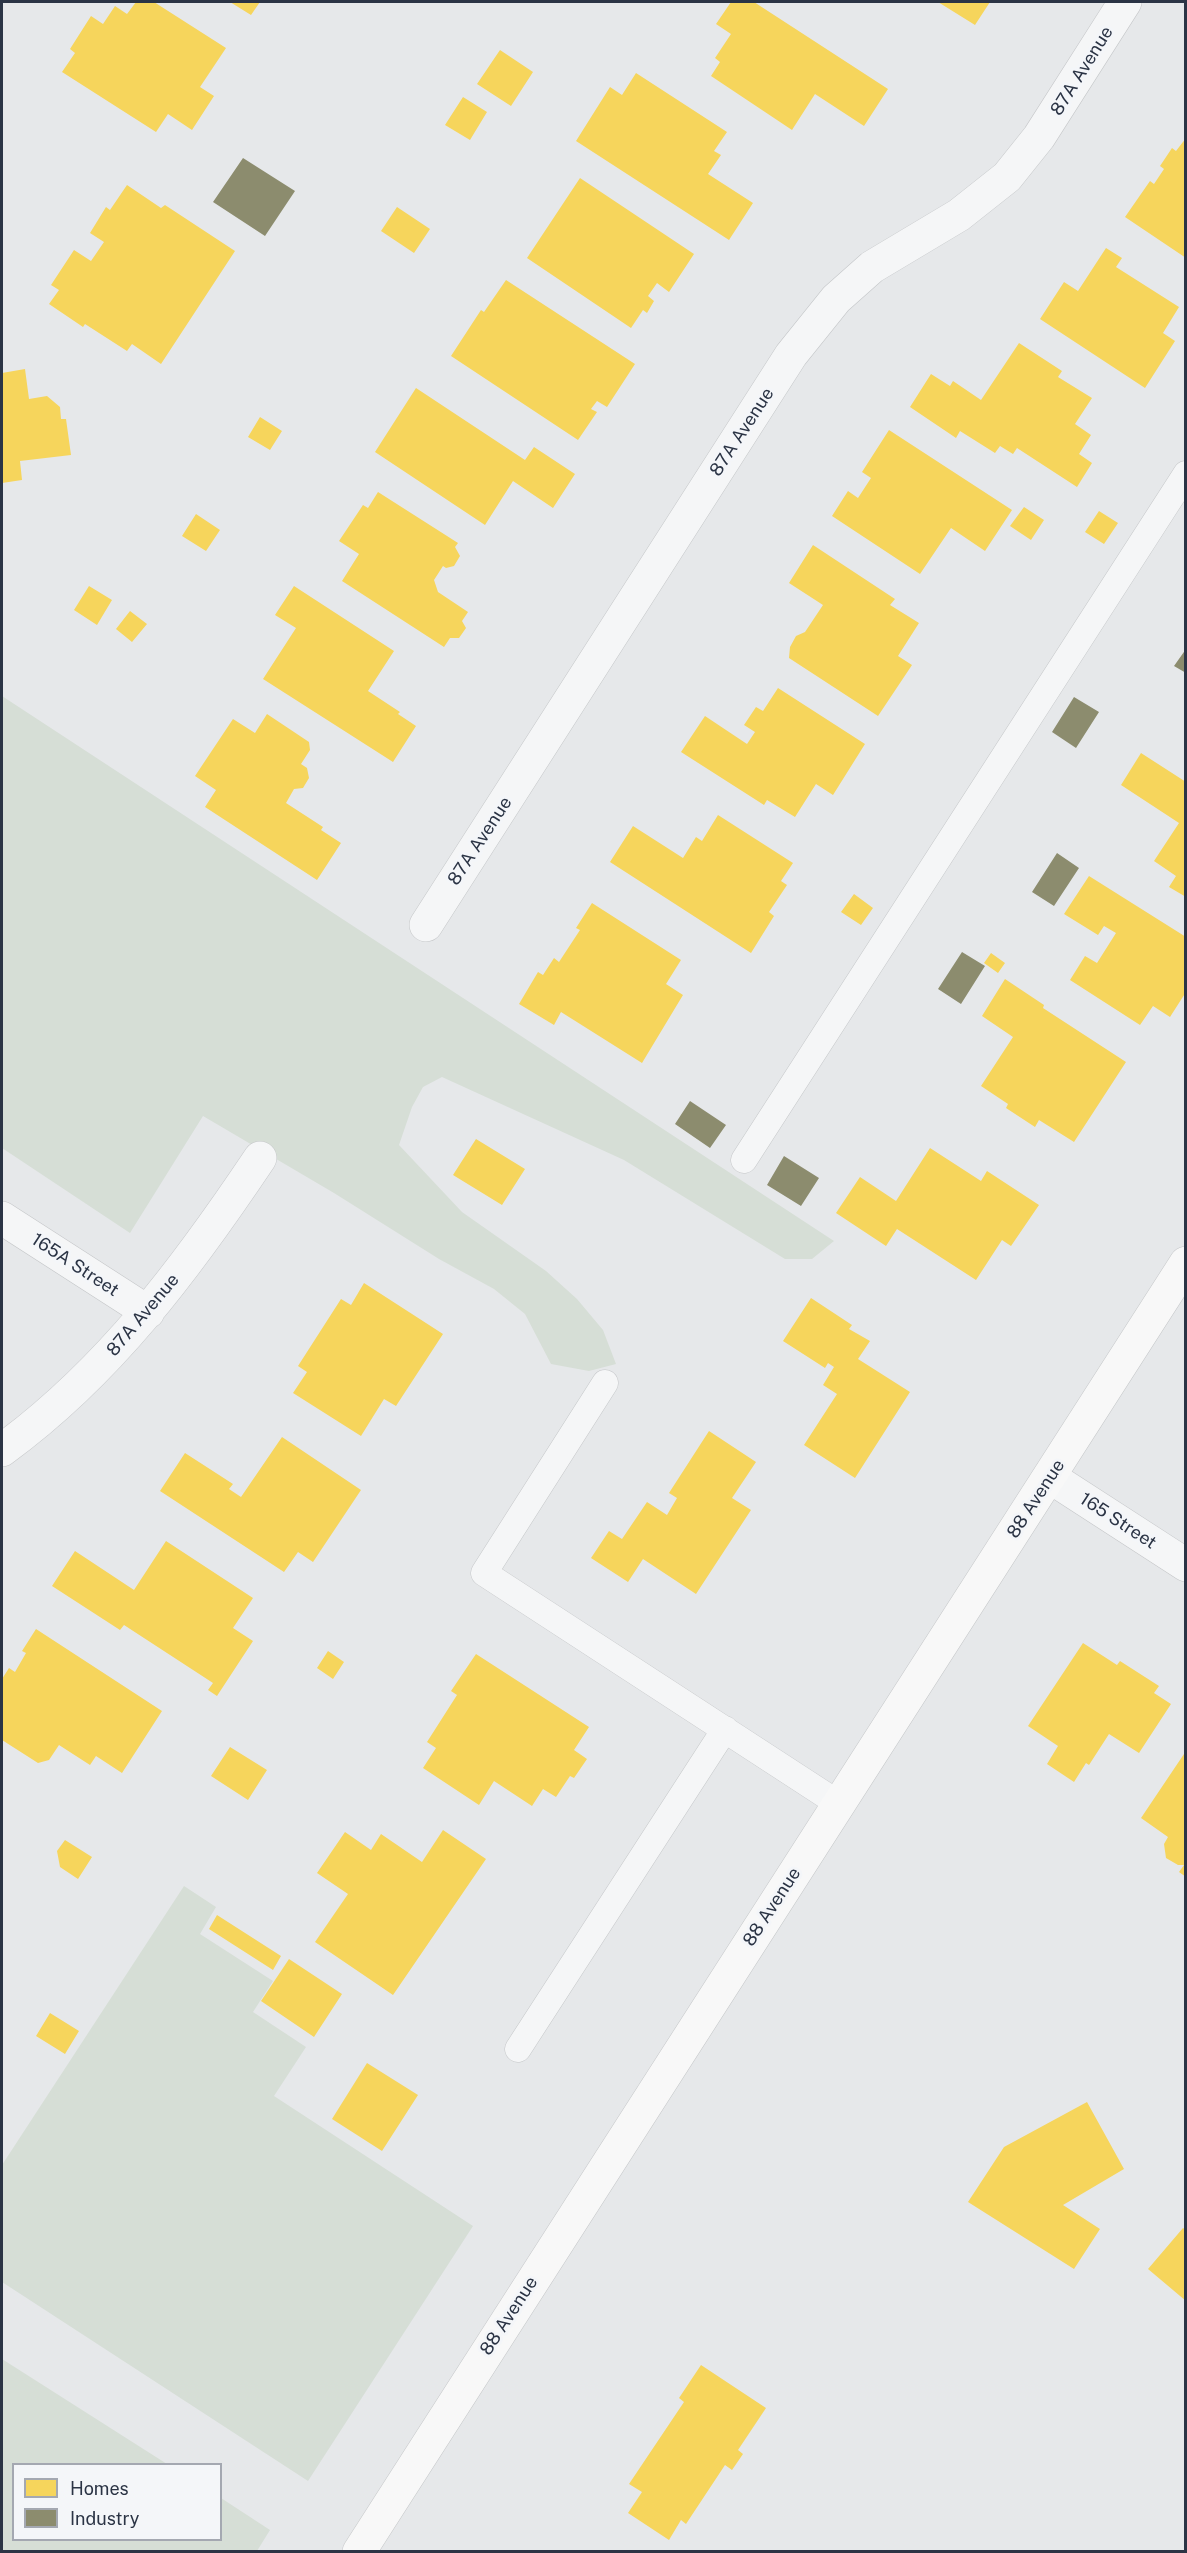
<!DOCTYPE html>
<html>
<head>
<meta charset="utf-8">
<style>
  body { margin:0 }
  #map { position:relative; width:1187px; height:2553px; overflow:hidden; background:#e6e8ea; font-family:"Public Sans",sans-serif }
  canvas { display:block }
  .frame { position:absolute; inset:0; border:3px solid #2b3445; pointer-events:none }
  .legend { position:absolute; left:12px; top:2463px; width:210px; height:78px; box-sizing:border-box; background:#f4f6f9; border:2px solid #a4a8b1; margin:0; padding:8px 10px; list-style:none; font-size:18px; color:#2b3445 }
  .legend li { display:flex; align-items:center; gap:12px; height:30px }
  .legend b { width:30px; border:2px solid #a4a8b1 }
</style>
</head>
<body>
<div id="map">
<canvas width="1187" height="2553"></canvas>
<div class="frame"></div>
<ul class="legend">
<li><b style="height:16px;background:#f6d55c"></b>Homes</li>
<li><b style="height:16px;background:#8c8c6e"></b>Industry</li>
</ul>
</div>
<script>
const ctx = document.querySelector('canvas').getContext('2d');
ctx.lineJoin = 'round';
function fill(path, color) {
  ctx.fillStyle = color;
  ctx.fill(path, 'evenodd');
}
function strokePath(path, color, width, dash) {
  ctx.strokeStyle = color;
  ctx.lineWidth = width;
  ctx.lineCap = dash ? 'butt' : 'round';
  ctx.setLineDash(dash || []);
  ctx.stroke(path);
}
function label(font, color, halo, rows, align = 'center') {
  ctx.font = font + ' "Public Sans",sans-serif';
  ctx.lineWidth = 6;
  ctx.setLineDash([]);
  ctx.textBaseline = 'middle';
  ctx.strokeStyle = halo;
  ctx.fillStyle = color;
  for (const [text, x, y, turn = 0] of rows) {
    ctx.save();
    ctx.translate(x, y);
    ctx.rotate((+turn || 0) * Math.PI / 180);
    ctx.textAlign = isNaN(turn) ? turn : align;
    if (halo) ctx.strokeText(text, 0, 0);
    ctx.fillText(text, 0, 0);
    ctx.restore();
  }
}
fill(new Path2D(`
  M2,696L834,1241L812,1259H785L624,1160L442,1077L423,1087L412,1107L399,1145L462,1212L546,1271L577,1299L603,1330L616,1364L589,1371L551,1364L525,1314L494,1289L439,1259L334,1193L203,1116L130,1233L2,1148Z
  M184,1886L216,1907L200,1934L273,1981L253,2012L306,2047L274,2096L473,2226L308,2481L2,2282V2165Z
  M2,2359L167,2464H14V2540H220L221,2498L270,2530L257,2551H2Z`), '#d6ded6');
fill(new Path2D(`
  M136,2H154L226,48L200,87L214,96L192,130L168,114L156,132L62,72L75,53L70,49L91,16L103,24L115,6L127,14Z
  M230,2H260L251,15Z
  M731,2H754L888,89L864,126L815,94L792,130L711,76L720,62L715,58L731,34L716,24Z
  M938,2H990L975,25Z
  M500,50L533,72L511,106L477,84Z
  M636,73L727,132L714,151L721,155L708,174L753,203L729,240L576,141L610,87L622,95Z
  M463,97L487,112L470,140L445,125Z
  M1186,138V258L1125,217L1150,181L1154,184L1164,169L1160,166L1172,148L1176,151Z
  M580,178L694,254L669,292L657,283L648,296L654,301L647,313L643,310L631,328L527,258Z
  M127,185L161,208L165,205L235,251L161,364L132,344L127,351L85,324L83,327L49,304L59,290L51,285L74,250L91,261L104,242L90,233L106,207L110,210Z
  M397,207L430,229L414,253L381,231Z
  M1106,248L1122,258L1116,267L1179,307L1163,333L1175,341L1145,388L1040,319L1064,282L1078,291Z
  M506,280L635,364L607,407L597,401L591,409L597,412L578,440L451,356L481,310L484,312Z
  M1019,343L1062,371L1058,377L1092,398L1075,424L1091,435L1079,454L1092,463L1077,487L1017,448L1013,454L1000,446L995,453L960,431L956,438L910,407L931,374L950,386L953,381L981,400Z
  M25,369L29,399L47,396L60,407L61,419H66L71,455L20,461L22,480L2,483V373Z
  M416,388L525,460L534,447L575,474L553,508L513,481L485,525L375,452Z
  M260,417L282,431L270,450L248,437Z
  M889,430L1012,510L985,551L951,528L920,574L832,516L848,491L858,498L871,478L862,472Z
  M378,492L458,543L455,547L460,556L454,566L446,568L443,566L434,580L438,592L468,612L462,621L466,628L459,638H450L444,647L342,581L359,554L339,541L363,505L368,508Z
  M1024,507L1044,520L1031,540L1010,526Z
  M1099,511L1118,523L1104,544L1085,532Z
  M196,514L220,530L206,551L182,536Z
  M813,545L895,599L890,605L919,623L898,656L912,665L878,716L789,658L790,647L796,636L805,632L823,605L789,583Z
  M89,586L112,600L97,625L74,610Z
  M294,586L394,651L368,691L400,712L398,714L416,726L393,762L263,679L296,628L275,615Z
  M130,611L147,624L132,642L116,629Z
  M778,688L865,744L833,795L816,784L795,817L767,800L764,805L681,752L705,716L747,744L755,732L744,725L756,707L763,711Z
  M267,714L309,742L310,750L301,764L307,768L309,778L303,788L294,789L286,803L323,827L321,830L341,843L317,880L205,807L216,790L195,776L233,719L255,733Z
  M1141,753L1186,782V897L1169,887L1176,876L1154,861L1179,823L1121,785Z
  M718,815L793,863L781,881L787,885L769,912L774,916L751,953L610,862L633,826L683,858L696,837L702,841Z
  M1089,876L1186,937V992L1170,1017L1153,1006L1140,1025L1070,980L1085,956L1097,963L1116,933L1104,926L1098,935L1064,914Z
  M854,894L873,908L861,925L841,912Z
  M592,903L681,960L666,984L683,995L642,1063L561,1012L554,1025L519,1004L538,972L543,975L554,958L559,962L580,930L576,928Z
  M991,953L1005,963L998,973L984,963Z
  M1005,979L1044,1005L1043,1008L1126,1062L1074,1142L1039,1120L1035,1127L1006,1108L1008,1104L981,1086L1013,1037L982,1016Z
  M476,1139L525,1169L502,1205L453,1175Z
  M930,1148L981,1181L987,1171L1039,1205L1011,1246L1002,1240L976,1280L897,1229L886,1246L836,1213L860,1177L896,1201Z
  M364,1283L443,1334L396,1406L384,1399L361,1436L293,1393L307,1372L298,1366L341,1299L351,1305Z
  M811,1298L852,1325L849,1329L870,1341L858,1359L910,1392L855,1478L804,1445L837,1394L823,1385L834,1367L828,1363L825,1368L783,1341Z
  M709,1431L756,1462L732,1498L751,1510L696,1594L643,1559L628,1582L591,1558L609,1531L622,1539L647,1502L667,1515L677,1498L669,1493Z
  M282,1437L361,1490L313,1562L298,1552L284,1572L160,1491L185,1453L233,1484L229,1489L241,1497Z
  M166,1541L253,1598L233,1628L253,1641L217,1696L208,1690L213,1683L124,1625L120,1630L52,1586L75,1551L134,1590Z
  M36,1629L162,1711L122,1773L96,1756L90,1765L59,1745L49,1760L38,1763L2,1740V1679L9,1668L15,1672L26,1653L22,1651Z
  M1083,1643L1117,1665L1120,1661L1159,1686L1154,1693L1171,1704L1139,1753L1109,1734L1089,1765L1086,1763L1074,1782L1047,1764L1058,1746L1028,1726Z
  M328,1651L344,1662L333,1679L317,1668Z
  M476,1654L589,1727L574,1750L587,1759L574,1778L570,1776L556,1797L543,1789L532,1806L494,1781L479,1805L423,1768L436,1748L427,1742L457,1695L451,1691Z
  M230,1747L267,1770L248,1800L211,1776Z
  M1186,1751V1877L1179,1872L1184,1865H1178L1166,1858L1164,1844L1168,1837L1141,1818Z
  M443,1830L486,1859L393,1995L315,1942L348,1894L317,1873L345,1832L371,1850L381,1834L422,1862Z
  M65,1840L92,1857L78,1879L60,1867L57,1851Z
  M217,1915L281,1956L273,1970L209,1929Z
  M289,1959L342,1994L314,2037L261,2001Z
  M50,2013L79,2031L65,2054L36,2036Z
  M367,2063L418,2095L382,2151L332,2119Z
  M1087,2102L1124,2169L1063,2205L1100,2229L1074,2269L968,2202L1004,2147Z
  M1183,2228L1186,2230V2301L1148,2269Z
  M701,2365L766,2408L738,2450L743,2454L732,2470L725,2465L686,2524L681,2520L669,2540L628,2513L642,2492L629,2484L684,2402L679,2398Z`), '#f6d55c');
fill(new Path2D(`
  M243,158L295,191L265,236L213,202Z
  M1186,649V673L1174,666Z
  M1074,697L1099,712L1076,748L1052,732Z
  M1057,853L1079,868L1054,906L1032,892Z
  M962,952L985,966L961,1004L938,989Z
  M690,1101L726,1125L710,1148L675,1124Z
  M784,1156L819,1178L801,1206L767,1185Z`), '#8c8c6e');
const lane = new Path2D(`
  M744,1160L1186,474
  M605,1383L484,1573L839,1804
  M518,2049L725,1729`);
const street = new Path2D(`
  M426,925L791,355L836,299L872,267L959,215L1007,177L1039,137L1125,2
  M2,1218L148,1312
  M2,1450C109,1372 187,1267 260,1158
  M1050,1477L1186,1565`);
const secondary = new Path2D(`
  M359,2552L1186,1263`);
strokePath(lane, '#c4c6c8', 27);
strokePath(street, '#c4c6c8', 34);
strokePath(secondary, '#c4c6c8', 34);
strokePath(lane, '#f5f6f7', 26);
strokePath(street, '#f5f6f7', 33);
strokePath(secondary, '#f8f8f8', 33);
label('18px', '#2b3445', '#f4f6f9', [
  ["87A Avenue",1082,71,-58],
  ["87A Avenue",742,432,-57],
  ["87A Avenue",480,841,-57],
  ["165A Street",75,1265,33],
  ["87A Avenue",143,1315,-50],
  ["88 Avenue",1036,1499,-57],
  ["165 Street",1118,1521,33],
  ["88 Avenue",772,1907,-57],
  ["88 Avenue",509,2316,-57]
]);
</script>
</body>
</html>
